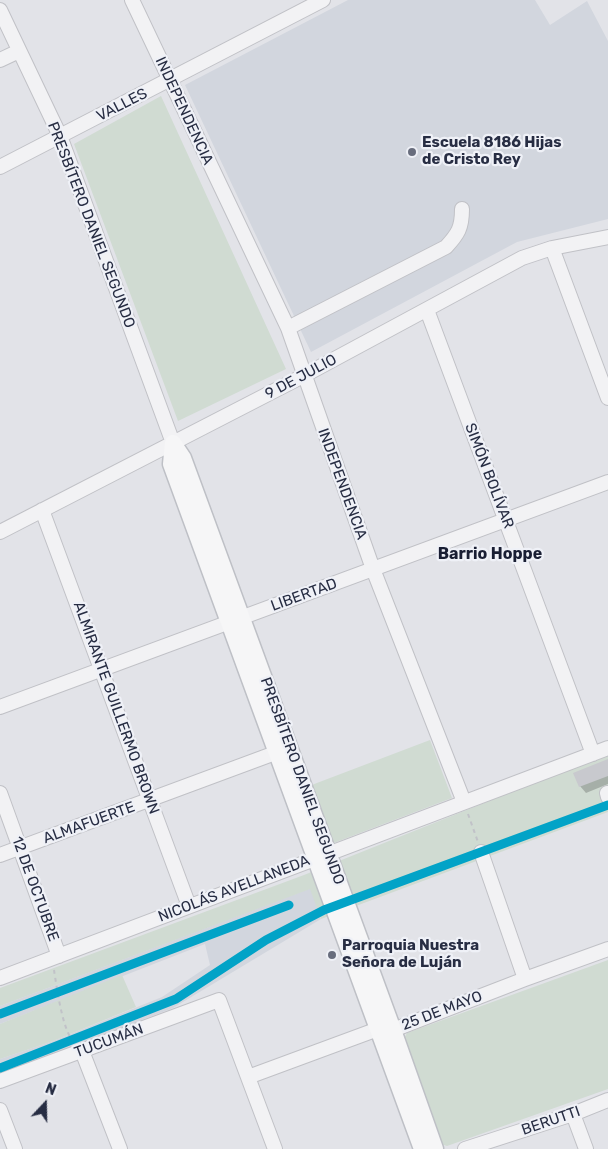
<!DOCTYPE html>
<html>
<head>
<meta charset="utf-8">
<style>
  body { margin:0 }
  #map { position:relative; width:608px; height:1149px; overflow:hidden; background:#e2e3e8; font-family:Rubik,sans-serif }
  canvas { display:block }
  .north { position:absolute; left:20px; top:1079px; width:50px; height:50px; -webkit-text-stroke:4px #eff1f7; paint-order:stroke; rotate:21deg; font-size:14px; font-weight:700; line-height:20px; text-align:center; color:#272d43 }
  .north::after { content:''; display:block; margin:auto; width:18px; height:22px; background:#272d43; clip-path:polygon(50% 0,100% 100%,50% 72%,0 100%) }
</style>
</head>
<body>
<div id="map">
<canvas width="608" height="1149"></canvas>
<div class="north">N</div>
</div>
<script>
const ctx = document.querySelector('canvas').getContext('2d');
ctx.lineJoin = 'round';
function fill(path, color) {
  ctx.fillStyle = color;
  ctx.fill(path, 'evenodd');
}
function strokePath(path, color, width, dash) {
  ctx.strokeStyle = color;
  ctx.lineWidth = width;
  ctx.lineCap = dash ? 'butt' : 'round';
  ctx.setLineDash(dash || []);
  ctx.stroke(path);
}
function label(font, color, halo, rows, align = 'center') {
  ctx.font = font + ' Rubik,sans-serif';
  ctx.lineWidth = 4.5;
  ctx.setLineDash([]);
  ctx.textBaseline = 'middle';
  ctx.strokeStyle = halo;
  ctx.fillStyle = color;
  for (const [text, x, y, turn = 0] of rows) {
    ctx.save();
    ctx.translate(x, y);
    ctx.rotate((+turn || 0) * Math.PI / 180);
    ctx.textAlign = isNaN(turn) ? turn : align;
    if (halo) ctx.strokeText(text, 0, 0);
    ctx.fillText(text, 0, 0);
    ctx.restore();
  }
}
fill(new Path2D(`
  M348,0H535L550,25L587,1L608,41V219L517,242L311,352L185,85Z
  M311,888L321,919L173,1008L0,1074V1059L53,1041L162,997L210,965L205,944L0,1024V1006Z`), '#d2d6de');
fill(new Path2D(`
  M161,96L286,369L178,421L74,144Z
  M430,740L452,798L331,844L309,786Z
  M608,756V812L321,919L310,889L0,1006V988L304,875L554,775Z
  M608,960V1089L447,1146L441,1144L403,1040L407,1033Z
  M122,975L136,1007L53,1041L0,1059V1024Z`), '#d0dbd2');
fill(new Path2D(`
  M608,760V784L586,793L580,786Z`), '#0003');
fill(new Path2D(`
  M608,759V776L579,787L573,773Z`), '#c8c9ce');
const minor = new Path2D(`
  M132,0L288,328L373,569L464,802
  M0,10L60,136L173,443
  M0,60L19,51
  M0,167L323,0
  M552,248L608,398
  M427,310L593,754
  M288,328L446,247C458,234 462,228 462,209
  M42,510L189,906
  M0,532L303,376L522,258L552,248L608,237
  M0,707L608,482
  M0,793L59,956
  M607,793L608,797
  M481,852L525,979
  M0,855L286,749
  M0,978L608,748
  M82,1051L120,1149
  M248,1077L378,1029L393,1030L525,979L608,949
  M0,1081L219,1000L275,1149
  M0,1110L15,1149
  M573,1114L586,1149
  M465,1149L573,1114L608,1100`);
const major = new Path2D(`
  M173,443L183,458L393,1030L435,1149
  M173,443L171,464L422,1149`);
strokePath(minor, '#c0c1c6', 16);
strokePath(major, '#bec0c6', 19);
strokePath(new Path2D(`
  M468,814L478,842
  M54,970C57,989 62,1027 73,1042`), '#c1c2c8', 2, [4, 4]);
strokePath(minor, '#f2f2f4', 14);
strokePath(major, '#f6f6f7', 16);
strokePath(new Path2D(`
  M0,1014L289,905
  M0,1068L176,999L266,940L324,910L608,805`), '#02a3c7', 9);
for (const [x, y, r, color] of [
  [412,152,5,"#686d7d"],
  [332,955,5,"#686d7d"]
]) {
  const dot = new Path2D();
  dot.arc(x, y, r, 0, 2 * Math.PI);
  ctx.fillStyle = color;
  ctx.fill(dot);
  strokePath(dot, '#eff1f7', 2);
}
label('15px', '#272d43', '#eff1f7', [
  ["VALLES",122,105,-27],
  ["INDEPENDENCIA",184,111,65],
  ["PRESBÍTERO DANIEL SEGUNDO",91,225,69],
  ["9 DE JULIO",301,377,-28],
  ["SIMÓN BOLÍVAR",489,476,69],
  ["INDEPENDENCIA",342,484,70],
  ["LIBERTAD",304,595,-20],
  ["ALMIRANTE GUILLERMO BROWN",116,708,70],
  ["PRESBÍTERO DANIEL SEGUNDO",302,781,70],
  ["ALMAFUERTE",89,823,-20],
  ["12 DE OCTUBRE",35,889,70],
  ["NICOLÁS AVELLANEDA",234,889,-21],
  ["25 DE MAYO",442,1011,-21],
  ["TUCUMÁN",109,1041,-20],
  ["BERUTTI",551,1121,-19]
]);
label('bold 15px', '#272d43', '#eff1f7', [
  ["Escuela 8186 Hijas",422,143],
  ["de Cristo Rey",422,160],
  ["Parroquia Nuestra",342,946],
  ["Señora de Luján",342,963]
], 'left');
label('bold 16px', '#191e33', '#eff1f7', [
  ["Barrio Hoppe",490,554]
]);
</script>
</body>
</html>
